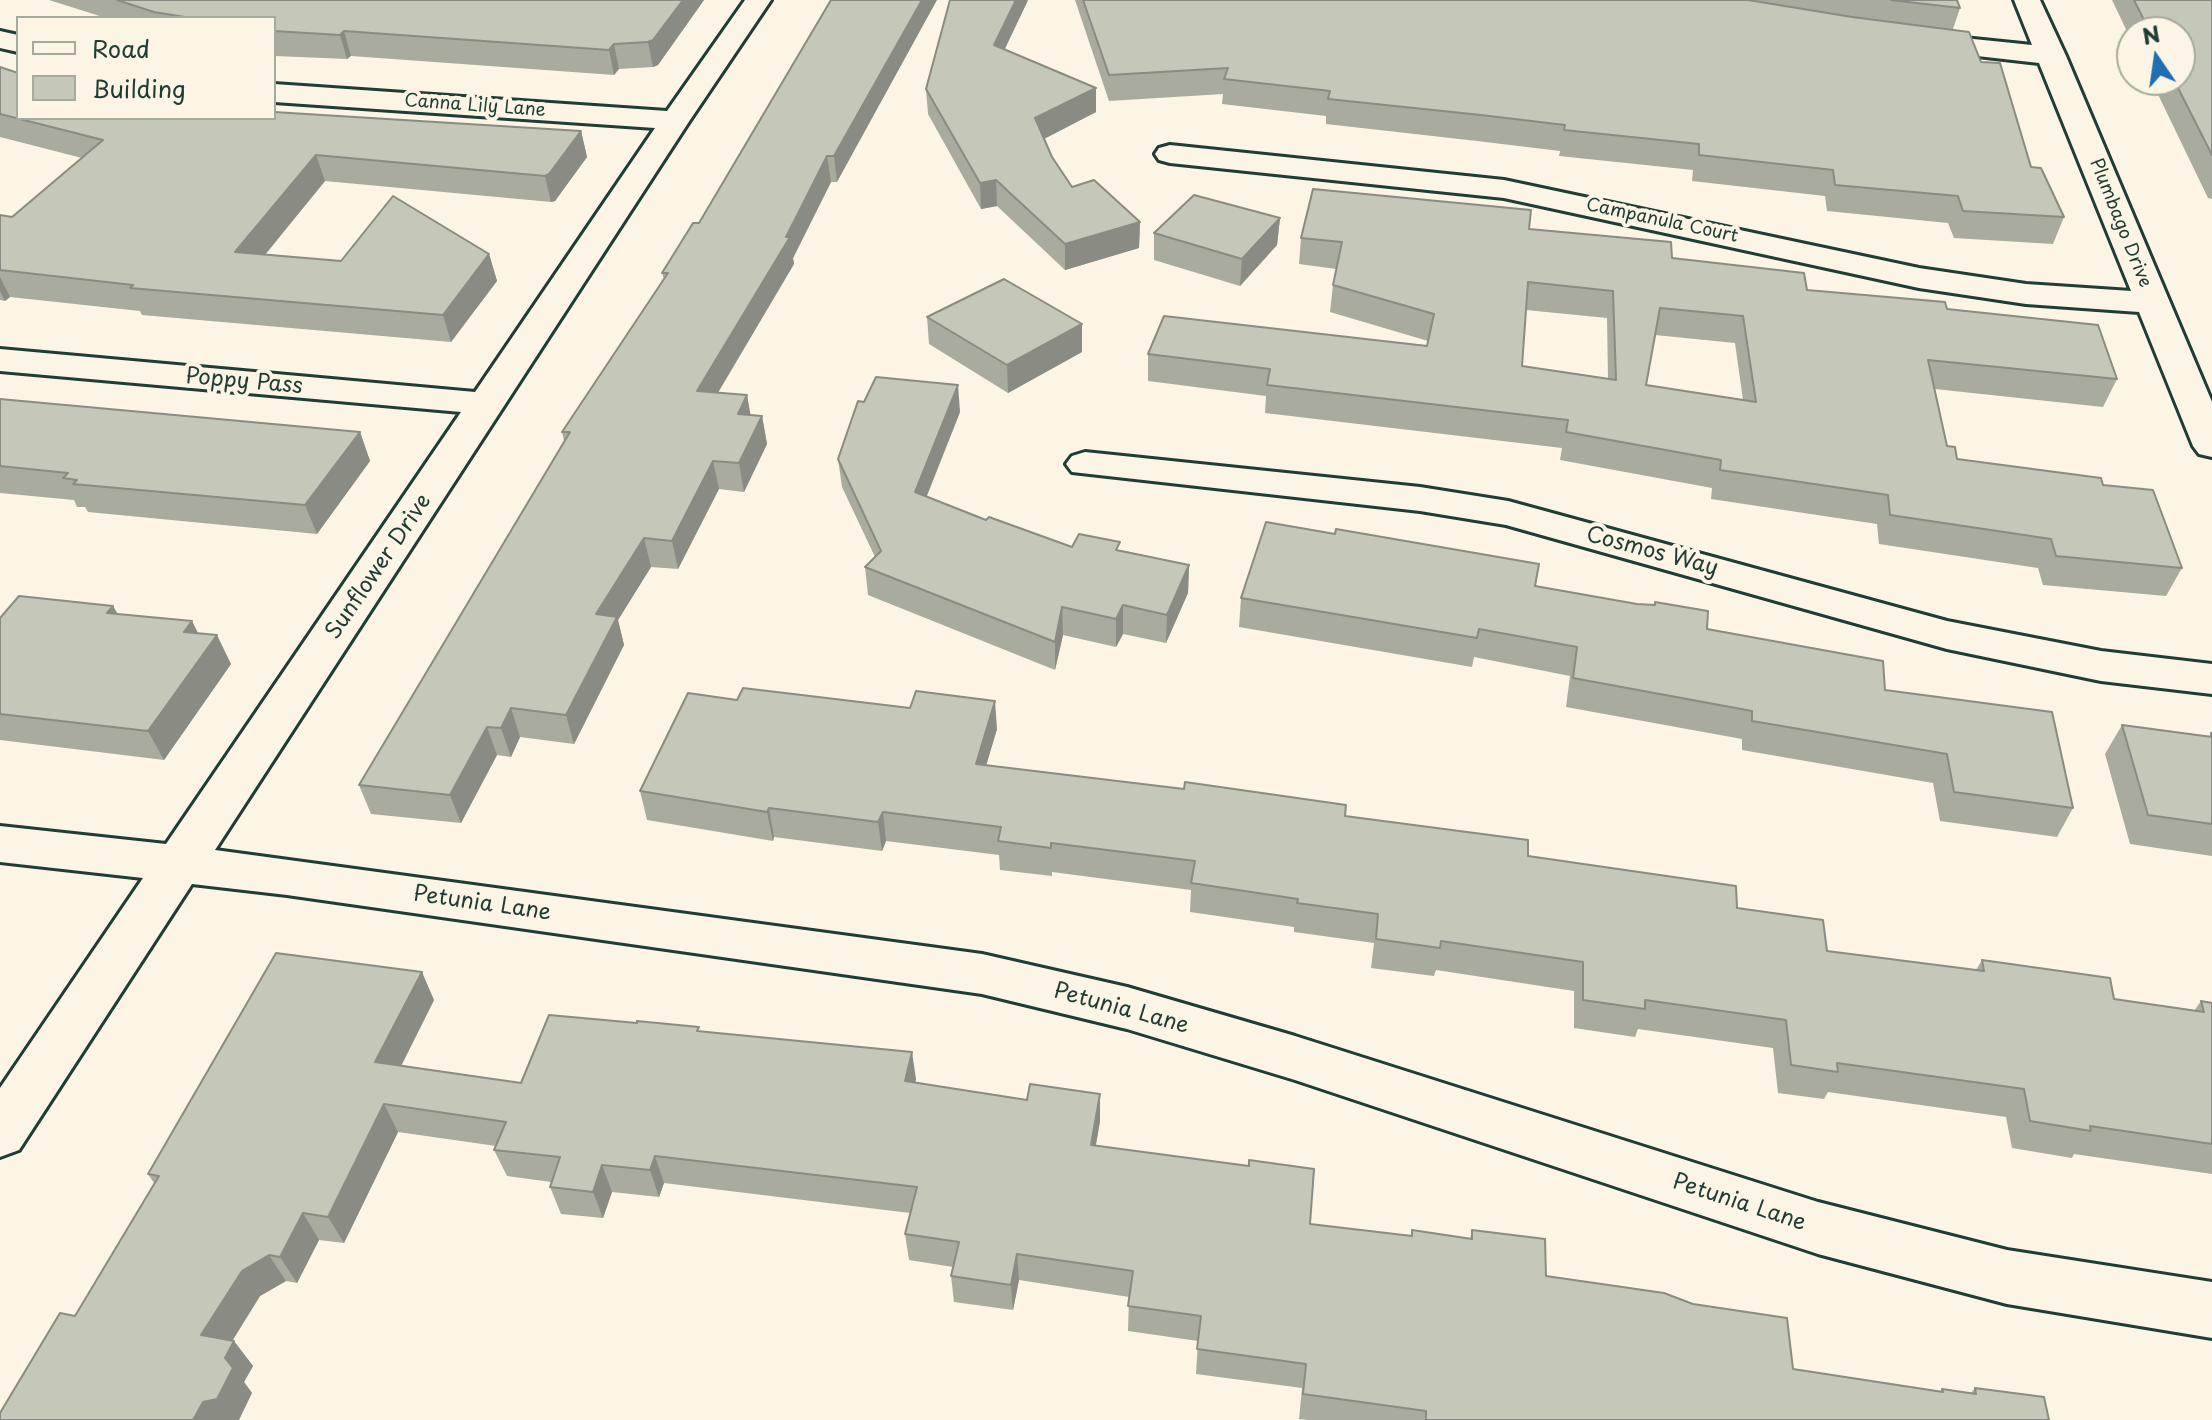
<!DOCTYPE html>
<html>
<head>
<meta charset="utf-8">
<style>
  body { margin:0 }
  #map { position:relative; width:2212px; height:1420px; overflow:hidden; background:#fcf5e5; font-family:"Playpen Sans",sans-serif }
  canvas { display:block }
  .legend { position:absolute; left:16px; top:16px; width:260px; height:104px; box-sizing:border-box; background:#fcf5e5; border:2px solid #a4ab9e; margin:0; padding:10px 14px; list-style:none; font-size:24px; color:#1f3d34 }
  .legend li { display:flex; align-items:center; gap:16px; height:40px }
  .legend b { width:40px; border:2px solid #a4ab9e }
  .north { position:absolute; left:2116px; top:16px; width:80px; height:80px; box-sizing:border-box; background:#fcf5e5; border:2px solid #a4ab9e; border-radius:50%; rotate:347deg; font-size:22px; font-weight:700; line-height:32px; text-align:center; color:#1f3d34 }
  .north::after { content:''; display:block; margin:auto; width:28px; height:36px; background:#1f6fb2; clip-path:polygon(50% 0,100% 100%,50% 72%,0 100%) }
</style>
</head>
<body>
<div id="map">
<canvas width="2212" height="1420"></canvas>
<ul class="legend">
<li><b style="height:10px;background:#fcf5e5"></b>Road</li>
<li><b style="height:22px;background:#c5c7b9"></b>Building</li>
</ul>
<div class="north">N</div>
</div>
<script>
const ctx = document.querySelector('canvas').getContext('2d');
ctx.lineJoin = 'round';
function strokePath(path, color, width, dash) {
  ctx.strokeStyle = color;
  ctx.lineWidth = width;
  ctx.lineCap = dash ? 'butt' : 'round';
  ctx.setLineDash(dash || []);
  ctx.stroke(path);
}
function fill(path, color) {
  ctx.fillStyle = color;
  ctx.fill(path, 'evenodd');
}
function label(font, color, halo, rows, align = 'center') {
  ctx.font = font + ' "Playpen Sans",sans-serif';
  ctx.lineWidth = 8;
  ctx.setLineDash([]);
  ctx.textBaseline = 'middle';
  ctx.strokeStyle = halo;
  ctx.fillStyle = color;
  for (const [text, x, y, turn = 0] of rows) {
    ctx.save();
    ctx.translate(x, y);
    ctx.rotate((+turn || 0) * Math.PI / 180);
    ctx.textAlign = isNaN(turn) ? turn : align;
    if (halo) ctx.strokeText(text, 0, 0);
    ctx.fillText(text, 0, 0);
    ctx.restore();
  }
}
const minor = new Path2D(`
  M745,0H771L690,120L215,850L982,954L1127,987L1295,1036L1818,1202L2007,1250L2212,1282V1338L2007,1304L1818,1254L1295,1080L1127,1029L982,994L287,895L192,884L19,1150L0,1157V1088L143,878L0,862V826L166,844L461,412L0,371V349L475,392L655,128L274,102V84L667,111Z
  M2014,0H2040L2066,56L2212,402V457L2199,454L2193,446L2139,312L2026,304L1919,288L1504,198L1170,163L1159,160L1155,154L1159,148L1170,145L1504,180L1919,268L2026,284L2131,291L2039,63L1915,49L1905,47L1901,41L1905,35L1915,33L2032,45Z
  M0,31L18,35V52L0,48Z
  M1085,452L1420,487L1508,501L1947,621L2101,651L2212,664V694L2101,681L1947,649L1506,525L1420,511L1072,472L1066,464L1072,456Z`);
strokePath(minor, '#1f3d34', 6);
fill(minor, '#fcf5e5');
fill(new Path2D(`
  M49,0H704L658,65L653,67L619,69L614,75L351,56L347,59L275,56L274,55V18H106Z
  M831,0L837,182H831L793,258L794,264L718,393L747,395L750,415L762,416L767,444L744,492L719,489L678,569L651,567L618,620L624,645L574,744L520,737L511,757L497,755L461,823L371,814L359,785L564,441L562,432L664,279L662,273L699,223Z
  M1028,0L1005,49L1096,112L1044,139L1052,157L1072,187L1140,222L1139,248L1065,270L997,206L981,209L928,114L926,89Z
  M1075,0H1957L1960,8L1953,29L1981,62L2031,167L2064,217L2053,244L1954,238L1948,223L1827,211L1825,196L1692,181L1693,170L1559,156L1560,151L1477,141L1326,124V116L1222,104L1223,94L1109,101Z
  M2112,0H2212V199L2208,198L2151,80H2180V32H2132V42Z
  M0,67L18,118L307,115L581,131L587,157L555,201L551,202L325,181L265,255L341,261L489,254L497,281L451,342L142,315L140,311L10,297L5,301L0,300V215L12,217L82,158L0,137Z
  M1280,218L1277,245L1240,286L1154,260V233Z
  M1529,229L1672,258L1807,290L1947,309L2117,379L2103,407L1935,389L1947,446L1957,459L2103,485L2182,568L2166,596L2043,585L2038,568L1879,544L1877,524L1711,499L1712,488L1560,460L1562,448L1265,413L1266,396L1148,381V354L1427,346L1428,341L1330,312L1333,285L1336,269L1299,264L1301,238ZM1526,310L1607,318L1608,379L1522,366ZM1655,335L1735,343L1743,400L1646,385Z
  M927,317L1082,324V352L1008,393L929,344Z
  M0,399L360,432L370,461L317,534L88,512L85,507H77L74,500L0,493Z
  M960,412L927,496L986,520L1072,547L1120,550L1189,565L1188,593L1166,643L1123,634L1116,647L1063,635L1055,670L868,595L865,567L875,557L842,487L838,459Z
  M1535,586L1707,629L1885,690L2073,808L2057,837L1940,821L1933,783L1742,750V739L1566,707L1570,676L1474,657L1472,667L1239,627L1241,598Z
  M113,606L118,614L192,621L198,633L231,664L164,760L0,740V618Z
  M737,700L910,708L997,729L986,765L1345,816L1528,856L1737,908L1827,951L1976,970L1982,960L2114,999L2194,1011L2201,1001L2212,1003V1174L2074,1154L2072,1158L2012,1148L2006,1117L1828,1092L1824,1099L1778,1093L1773,1048L1638,1029L1635,1037L1574,1028V991L1436,970L1434,976L1371,968L1374,943L1294,932V927L1190,912L1191,890L1052,872V876L1000,870L999,855L886,841L882,851L774,837L773,841L647,820L640,791Z
  M2122,725L2209,736L2211,733H2212V856L2130,844L2105,754Z
  M434,1000L401,1066L521,1083L700,1031L916,1079L915,1083L1100,1121L1096,1145L1310,1224L1411,1236L1412,1230L1470,1239L1472,1230L1546,1276L1793,1369L1940,1392L1942,1389L1971,1393L1975,1388L2049,1420H1309L1299,1419L1302,1388L1196,1374L1198,1341L1128,1331L1129,1297L1019,1280L1013,1310L954,1302L951,1276L953,1267L909,1260L905,1234L910,1213L664,1183L659,1197L612,1192L603,1218L561,1214L550,1187L551,1182L507,1176L494,1150L496,1146L398,1132L344,1243L319,1240L297,1283L286,1281L260,1296L233,1340L253,1366L244,1382L252,1393L75,1316L154,1183L148,1174Z`), '#a9ab9f');
fill(new Path2D(`
  M683,0H704L658,65L653,67L648,42Z
  M922,0H937L837,182L834,156Z
  M1016,0H1028L995,69L994,45Z
  M344,31L351,56L347,59L340,35Z
  M614,44L619,69L614,75L609,50Z
  M1096,88V112L1036,143L1035,118Z
  M581,131L587,157L555,201L551,202L545,176Z
  M316,155L325,181L245,279L235,252Z
  M827,156L831,182L793,258L794,264L702,419L697,391L786,237Z
  M996,180L997,206L981,209L980,183Z
  M1280,218L1277,245L1240,286L1242,259Z
  M1140,222L1139,248L1065,270V244Z
  M489,254L497,281L451,342L443,315Z
  M0,277L10,297L5,301L0,291Z
  M1082,324V352L1008,393L1007,365Z
  M958,385L960,412L917,520L915,492Z
  M747,395L752,423L738,414Z
  M762,416L767,444L744,492L739,463Z
  M360,432L370,461L317,534L305,505Z
  M713,461L719,489L678,569L672,541Z
  M644,538L651,567L618,620L624,645L574,744L566,715L596,614Z
  M1189,565L1188,593L1166,643L1167,615Z
  M1123,605V634L1116,647V619Z
  M113,606L128,635L107,613Z
  M1062,607L1063,635L1055,670V642Z
  M192,621L206,650L184,632Z
  M217,635L231,664L164,760L148,731Z
  M995,701L997,729L978,793L976,764Z
  M511,708L520,737L511,757L501,728Z
  M487,727L497,755L461,823L450,795Z
  M769,808L774,837L773,841L767,812Z
  M883,812L886,841L882,851L878,822Z
  M422,972L434,1000L389,1090L375,1062Z
  M912,1052L916,1079L908,1109L905,1081Z
  M1100,1094V1121L1091,1172V1145Z
  M384,1104L398,1132L344,1243L328,1217Z
  M655,1156L664,1183L659,1197L650,1170Z
  M602,1165L612,1192L603,1218L593,1192Z
  M303,1213L319,1240L297,1283L280,1257Z
  M1017,1254L1019,1280L1013,1310L1011,1285Z
  M269,1255L286,1281L260,1296L220,1360L201,1335L242,1271Z
  M234,1341L253,1366L244,1382L252,1393L239,1420H193Z`), '#8a8b82');
const building = new Path2D(`
  M117,0H683L653,40L648,42L614,44L609,50L344,31L340,35L274,31V18H191L154,12Z
  M831,0H922L834,156H827L786,237H790L697,391L747,395L738,414L762,416L739,463L713,461L672,541L644,538L596,614L617,617L566,715L511,708L501,728L487,727L450,795L359,785L570,432H562L668,273H662L693,223H699Z
  M950,0H1016L994,45L1096,88L1035,118L1052,157L1072,187L1094,180L1140,222L1065,244L996,180L980,183L926,89Z
  M1083,0H1748L1852,17L1969,32L1981,62L2000,63L2031,167L2041,168L2064,217L1963,211L1958,196L1835,185L1833,170L1699,155V144L1564,130L1565,125L1481,115L1328,99L1330,91L1224,79L1228,68L1109,75Z
  M1891,0H1957L1960,8Z
  M2134,0H2212V155L2174,80H2180V32H2150Z
  M0,67L18,73V118H274V112L581,131L549,174L545,176L316,155L235,252L341,261L393,196L489,254L443,315L130,288L133,285L0,270V215L12,217L103,140L0,114Z
  M1313,189L1531,210L1529,229L1671,242L1672,258L1804,273L1807,290L1945,302L1947,309L2098,325L2117,379L1928,360L1947,446L1955,447L1957,459L2101,478L2103,485L2153,490L2182,568L2056,556L2051,539L1890,515L1888,495L1720,470L1721,460L1566,432L1568,420L1267,385L1270,369L1148,354L1164,316L1427,346L1434,314L1333,285L1342,242L1301,238ZM1528,282L1613,291L1616,380L1522,366ZM1660,308L1743,316L1756,402L1646,385Z
  M1194,195L1280,218L1242,259L1154,233Z
  M1004,279L1082,324L1007,365L927,317Z
  M876,377L958,385L915,492L986,520L989,517L1072,547L1079,534L1120,542L1116,550L1189,565L1167,615L1123,605L1116,619L1062,607L1055,642L865,567L881,551L838,459L858,401L864,402Z
  M0,399L360,432L305,505L73,484L77,480L63,478L68,473L0,466Z
  M1266,522L1335,534L1336,529L1539,564L1535,586L1637,604L1655,605V602L1708,611L1707,629L1883,661L1885,690L2052,712L2073,808L1954,792L1947,754L1752,721V711L1573,678L1577,647L1479,629L1477,638L1241,598Z
  M19,596L113,606L107,613L192,621L184,632L217,635L148,731L0,714V618Z
  M743,688L910,708L916,691L995,701L976,764L1184,789L1185,782L1346,805L1345,816L1528,840V856L1736,886L1737,908L1823,920L1827,951L1984,971L1982,960L2110,978L2114,999L2204,1012L2201,1001L2212,1003V1144L2090,1126L2091,1131L2030,1121L2024,1089L1837,1063L1838,1072L1791,1065L1786,1020L1645,1000V1009L1583,1000V962L1441,941L1440,948L1376,939L1378,914L1297,903L1298,899L1191,883L1195,861L1051,843V848L998,841L1001,827L883,812L878,822L769,808L767,812L640,791L688,693L737,700Z
  M2122,725L2212,737L2211,733H2212V824L2148,815Z
  M276,953L422,972L375,1062L521,1083L549,1015L637,1023V1021L699,1027L697,1031L912,1052L905,1081L1027,1100L1030,1084L1100,1094L1091,1145L1249,1166V1160L1314,1169L1310,1224L1412,1236V1230L1472,1239V1230L1545,1239L1546,1276L1664,1293L1693,1304L1787,1318L1793,1369L1943,1392L1942,1389L1976,1394L1975,1388L2044,1397L2049,1420H1426V1411L1303,1394L1306,1364L1197,1349L1201,1316L1128,1306L1133,1271L1017,1254L1011,1285L951,1276L959,1242L905,1234L917,1187L655,1156L650,1170L602,1165L593,1192L550,1187L560,1157L494,1150L506,1122L384,1104L328,1217L303,1213L280,1257L269,1255L242,1271L201,1335L234,1341L225,1358L233,1368L217,1399L203,1402L193,1420H0V1413L60,1313L75,1316L159,1176L148,1174Z`);
fill(building, '#c5c7b9');
strokePath(building, '#8a8b82', 2);
label('18px', '#1f3d34', '#fcf5e5', [
  ["Canna Lily Lane",475,106,4],
  ["Campanula Court",1662,221,12],
  ["Plumbago Drive",2120,223,68]
]);
label('22px', '#1f3d34', '#fcf5e5', [
  ["Poppy Pass",244,382,5],
  ["Cosmos Way",1652,552,15],
  ["Sunflower Drive",379,567,-56],
  ["Petunia Lane",482,904,8],
  ["Petunia Lane",1121,1009,15],
  ["Petunia Lane",1739,1203,18]
]);
</script>
</body>
</html>
